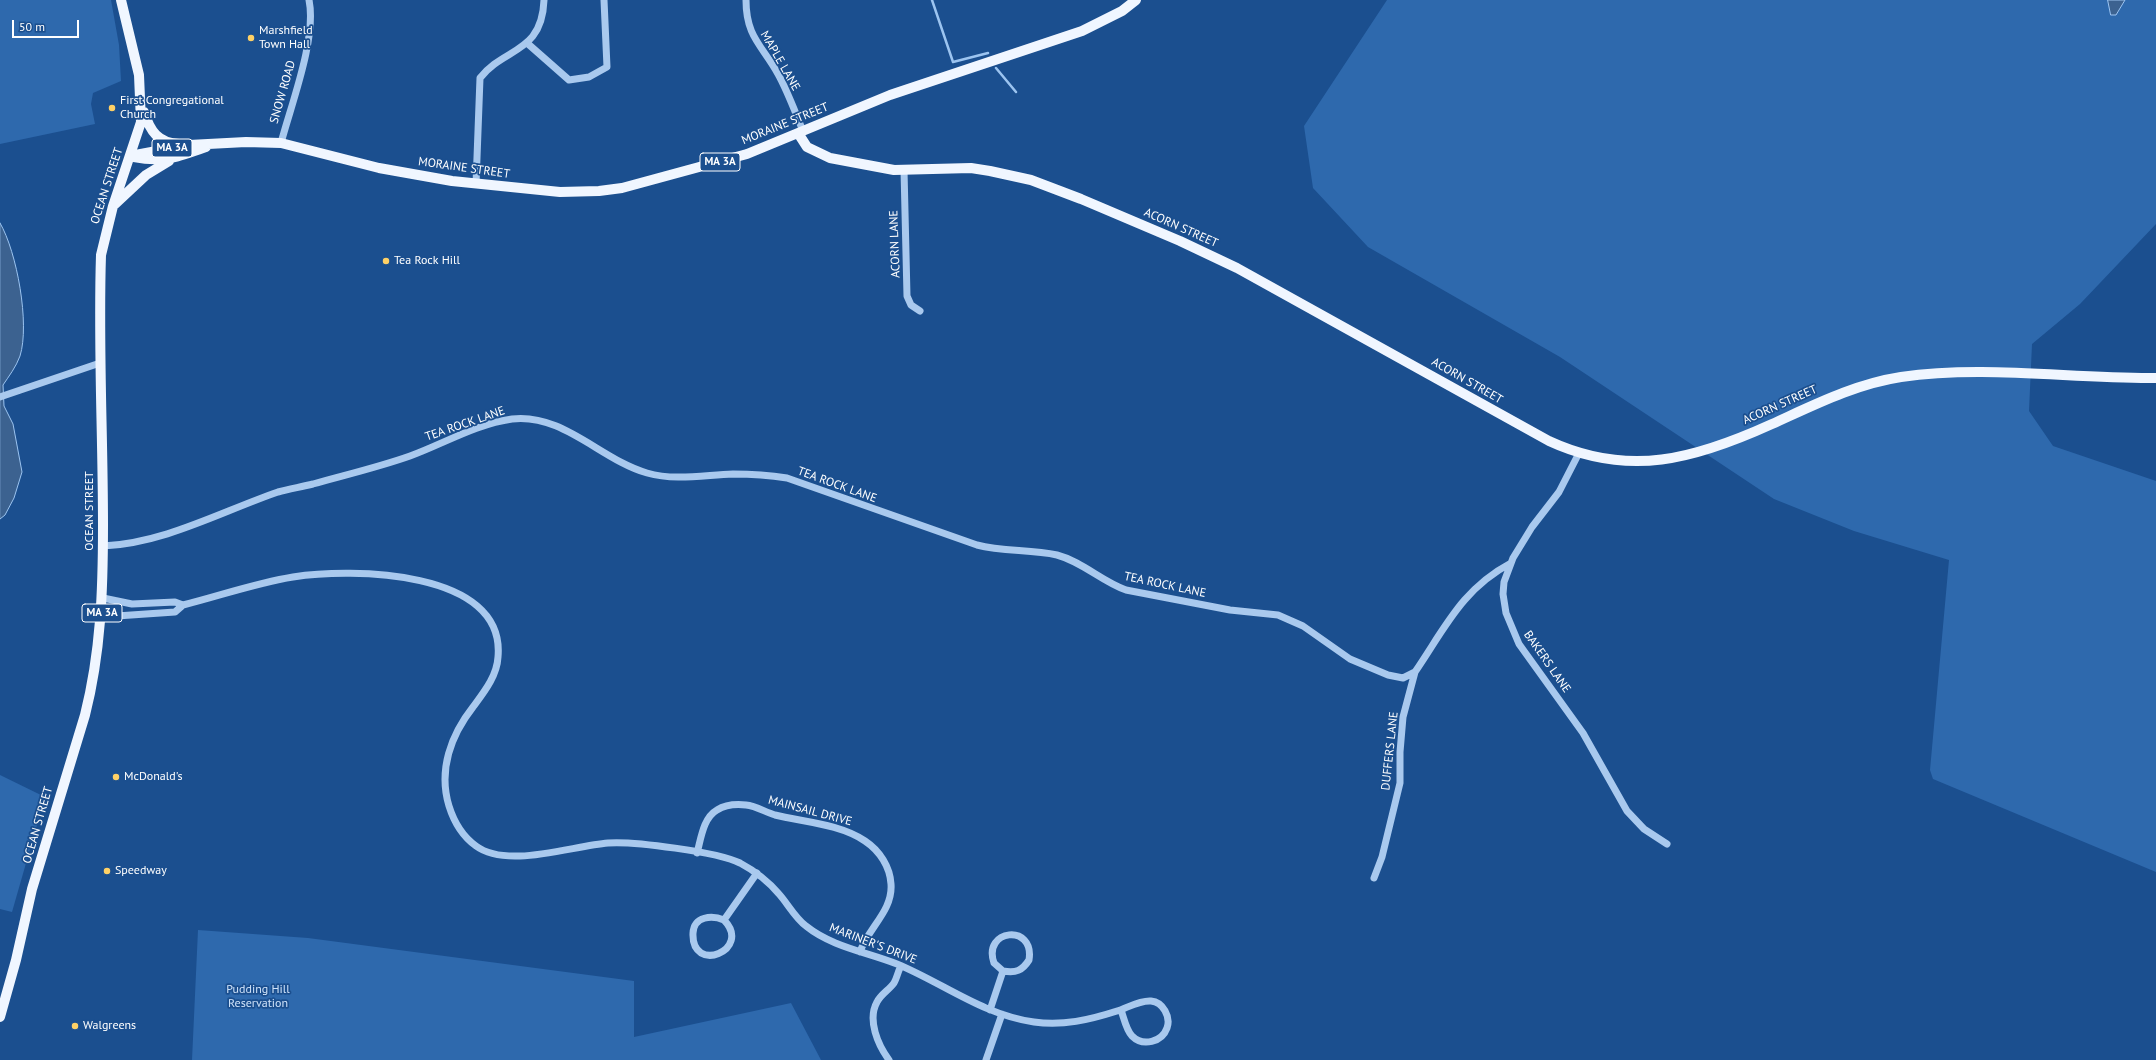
<!DOCTYPE html>
<html>
<head>
<meta charset="utf-8">
<style>
  body { margin:0 }
  #map { position:relative; width:2156px; height:1060px; overflow:hidden; background:#1b4f8f; font-family:"PT Sans",sans-serif }
  canvas { display:block }
  .scale { position:absolute; left:12px; top:20px; width:67px; height:18px; box-sizing:border-box; border:2px solid #fff; border-top:0; padding-left:5px; font-size:12px; line-height:14px; white-space:nowrap; color:#fff; -webkit-text-stroke:3px #1b4f8f; paint-order:stroke }
</style>
</head>
<body>
<div id="map">
<canvas width="2156" height="1060"></canvas>
<div class="scale">50 m</div>
</div>
<script>
const ctx = document.querySelector('canvas').getContext('2d');
ctx.lineJoin = 'round';
function fill(path, color) {
  ctx.fillStyle = color;
  ctx.fill(path, 'evenodd');
}
function strokePath(path, color, width, dash) {
  ctx.strokeStyle = color;
  ctx.lineWidth = width;
  ctx.lineCap = dash ? 'butt' : 'round';
  ctx.setLineDash(dash || []);
  ctx.stroke(path);
}
function label(font, color, halo, rows, align = 'center') {
  ctx.font = font + ' "PT Sans",sans-serif';
  ctx.lineWidth = 3.5;
  ctx.setLineDash([]);
  ctx.textBaseline = 'middle';
  ctx.strokeStyle = halo;
  ctx.fillStyle = color;
  for (const [text, x, y, turn = 0] of rows) {
    ctx.save();
    ctx.translate(x, y);
    ctx.rotate((+turn || 0) * Math.PI / 180);
    ctx.textAlign = isNaN(turn) ? turn : align;
    if (halo) ctx.strokeText(text, 0, 0);
    ctx.fillText(text, 0, 0);
    ctx.restore();
  }
}
fill(new Path2D(`
  M0,0H111L119,45L121,81L93,93L91,104L95,124L0,144Z
  M1387,0H2156V224L2080,304L2032,344L2029,411L2053,446L2156,481V872L1933,779L1930,770L1949,560L1854,531L1774,499L1560,357L1368,247L1313,188L1304,126Z
  M0,775L45,797L12,912L0,909Z
  M198,930L308,938L634,981V1037L791,1003L821,1060H192Z`), '#2e69ad');
const water = new Path2D(`
  M2108,0H2125L2116,15H2111Z
  M0,223C17,252 30,324 20,356C16,367 9,376 3,385L4,406L13,424L22,472L14,498L5,515L0,519Z`);
fill(water, '#3c6290');
strokePath(water, '#9cc4f0', 1);
strokePath(new Path2D(`
  M932,0L953,62L988,53
  M996,68L1016,92`), '#9cc4f0', 2.5);
strokePath(new Path2D(`
  M746,0C746,37 762,45 778,74C788,92 795,112 803,131
  M527,43L569,80L589,77L607,67L604,0
  M281,143C291,105 317,38 309,0
  M904,170L907,296L911,305L920,311
  M476,184L480,78C504,47 542,54 544,0
  M0,397L100,363
  M1579,453L1559,492L1532,527L1513,558L1504,582L1503,594L1506,613L1519,644L1583,733L1627,811L1644,829L1667,844
  M103,546C165,543 220,512 278,492C289,489 301,487 313,484C345,475 379,467 410,456C443,444 476,424 512,419C563,413 601,460 647,473C675,481 704,475 733,474C751,474 768,475 787,478L977,545C1003,552 1030,549 1057,555C1083,562 1101,581 1126,590L1230,610L1278,615L1303,626L1350,659L1388,675L1403,678L1415,672C1445,628 1462,589 1511,563
  M103,598L132,604L175,602L183,605
  M102,617L175,612L183,605C219,596 256,583 293,577C350,568 506,569 498,657C497,676 484,692 473,707C451,735 438,770 449,806C454,822 462,836 476,846C507,869 571,846 608,843C633,841 718,852 740,863C755,871 768,881 779,894C788,904 795,918 806,926C832,947 867,952 897,964C943,983 983,1015 1034,1022C1063,1026 1089,1020 1117,1011C1127,1008 1140,1000 1151,1001C1163,1002 1171,1017 1167,1028C1162,1042 1143,1047 1132,1036C1126,1030 1124,1018 1121,1010
  M697,853C701,839 703,818 717,810C725,805 737,804 746,805C756,806 765,812 775,815C804,822 840,824 865,841C880,851 890,867 891,884C893,911 868,928 860,952
  M1374,878L1382,857L1400,783V752L1403,717L1415,672
  M724,920C753,950 691,975 693,933C694,916 712,915 724,920L757,873
  M990,1010L1003,971C1016,973 1022,971 1029,960C1035,923 982,929 994,963L1003,971
  M889,1060C878,1045 867,1020 877,1002C881,994 889,990 894,983C897,978 898,971 901,966
  M986,1060L1002,1014`), '#a9c9ee', 7);
strokePath(new Path2D(`
  M144,112C150,131 158,143 179,144
  M798,133L807,147L830,158L894,170L971,168L990,171L1031,180L1081,199L1180,241L1237,268L1549,441C1629,478 1695,459 1772,424C1814,405 1855,384 1901,377C1985,365 2072,379 2156,378
  M130,156L189,145L246,142L281,143L379,168L452,181L560,192L599,191L622,188L747,154L890,95L1082,31L1122,11L1136,0
  M134,157C163,163 179,157 206,147
  M115,204L146,175L169,161
  M0,1017L16,960L32,889L85,715C101,652 103,590 103,525C103,435 98,345 101,255L113,206L141,122L139,75L121,0`), '#f0f6ff', 10);
for (const [x, y, r, color] of [
  [251,38,4,"#ffd166"],
  [112,108,4,"#ffd166"],
  [386,261,4,"#ffd166"],
  [116,777,4,"#ffd166"],
  [107,871,4,"#ffd166"],
  [75,1026,4,"#ffd166"]
]) {
  const dot = new Path2D();
  dot.arc(x, y, r, 0, 2 * Math.PI);
  ctx.fillStyle = color;
  ctx.fill(dot);
  strokePath(dot, '#1b4f8f', 1.5);
}
for (const [x, y, w] of [
  [172,148,40],
  [720,162,40],
  [102,613,40]
]) {
  const box = new Path2D();
  box.roundRect(x - w / 2, y - 9, w, 18, 3);
  ctx.fillStyle = '#1b4f8f';
  ctx.fill(box);
  strokePath(box, '#fff', 1);
}
label('bold 11px', '#fff', null, [
  ["MA 3A",172,148],
  ["MA 3A",720,162],
  ["MA 3A",102,613]
]);
label('12px', '#fff', '#1b4f8f', [
  ["Marshfield",259,31],
  ["Town Hall",259,45],
  ["First Congregational",120,101],
  ["Church",120,115],
  ["Tea Rock Hill",394,261],
  ["McDonald's",124,777],
  ["Speedway",115,871],
  ["Walgreens",83,1026]
], 'left');
label('12px', '#fff', '#1b4f8f', [
  ["MAPLE LANE",780,61,60],
  ["SNOW ROAD",283,92,-74],
  ["MORAINE STREET",785,124,-22],
  ["MORAINE STREET",464,168,8],
  ["OCEAN STREET",107,186,-72],
  ["ACORN STREET",1181,228,24],
  ["ACORN LANE",895,244,-92],
  ["ACORN STREET",1467,381,30],
  ["ACORN STREET",1780,405,-24],
  ["TEA ROCK LANE",465,424,-19],
  ["TEA ROCK LANE",837,485,20],
  ["OCEAN STREET",90,511,-90],
  ["TEA ROCK LANE",1165,585,12],
  ["BAKERS LANE",1547,662,55],
  ["DUFFERS LANE",1390,751,-84],
  ["MAINSAIL DRIVE",810,811,15],
  ["OCEAN STREET",38,825,-74],
  ["MARINER'S DRIVE",873,944,21]
]);
label('12px', '#cfe3fa', '#1b4f8f', [
  ["Pudding Hill",258,990],
  ["Reservation",258,1004]
]);
</script>
</body>
</html>
